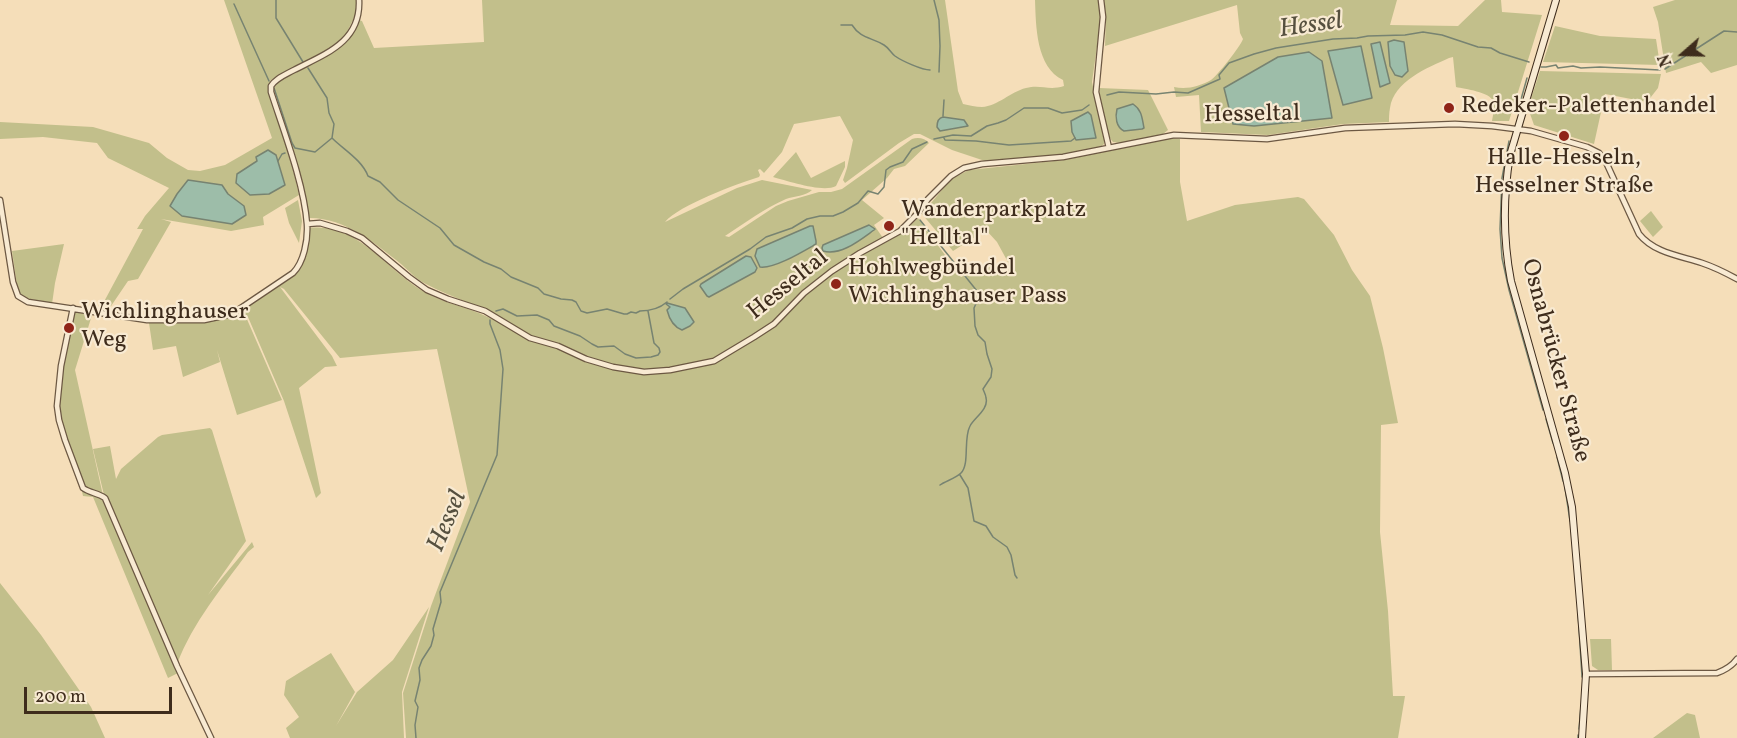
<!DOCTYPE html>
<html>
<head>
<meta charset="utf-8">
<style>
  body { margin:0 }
  #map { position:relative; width:1737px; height:738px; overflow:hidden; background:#f5deb9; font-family:Vollkorn,serif }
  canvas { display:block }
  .north { position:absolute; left:1653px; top:24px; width:60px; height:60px; -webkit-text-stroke:4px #f8ead2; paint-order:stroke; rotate:250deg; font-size:16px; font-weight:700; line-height:24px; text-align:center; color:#3e2c1c }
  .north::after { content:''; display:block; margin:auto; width:21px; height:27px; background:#3e2c1c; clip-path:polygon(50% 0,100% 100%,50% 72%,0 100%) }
  .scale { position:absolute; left:24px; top:687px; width:148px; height:27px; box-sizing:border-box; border:3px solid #3e2c1c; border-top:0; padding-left:8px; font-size:18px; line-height:21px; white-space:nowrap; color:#3e2c1c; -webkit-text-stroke:4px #f8ead2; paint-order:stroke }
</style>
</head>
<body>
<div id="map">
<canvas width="1737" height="738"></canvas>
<div class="north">N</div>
<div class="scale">200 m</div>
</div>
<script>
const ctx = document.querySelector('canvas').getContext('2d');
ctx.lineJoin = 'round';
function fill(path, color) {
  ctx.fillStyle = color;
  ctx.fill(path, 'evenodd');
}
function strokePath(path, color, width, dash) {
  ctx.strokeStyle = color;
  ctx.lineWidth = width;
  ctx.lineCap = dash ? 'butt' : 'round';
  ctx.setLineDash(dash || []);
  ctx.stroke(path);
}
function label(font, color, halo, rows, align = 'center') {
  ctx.font = font + ' Vollkorn,serif';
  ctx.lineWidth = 4.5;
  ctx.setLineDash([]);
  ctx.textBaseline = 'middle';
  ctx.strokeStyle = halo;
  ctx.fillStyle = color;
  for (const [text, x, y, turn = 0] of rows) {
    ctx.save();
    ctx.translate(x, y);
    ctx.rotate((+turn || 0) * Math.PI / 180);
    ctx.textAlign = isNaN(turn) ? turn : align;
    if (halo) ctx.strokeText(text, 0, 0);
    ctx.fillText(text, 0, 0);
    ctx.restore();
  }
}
fill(new Path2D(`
  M224,0H357V12L347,32L352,35L359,20L362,21L374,48L484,42L482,0H945L958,91L963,104C969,105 976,107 982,107C998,106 1010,92 1026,88C1041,84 1048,91 1064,86L1063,80C1036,67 1036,26 1035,0H1098L1101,18L1092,82L1104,138V144L1098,149L1063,155L985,161L952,150L920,134H914L899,143L845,183L843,180L847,168L853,140L840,116L794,124L782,152L764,173L760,169L758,170L760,175L759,177C737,184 679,205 665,222L737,188L762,180L812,190C806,196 794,196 786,199C765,208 745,223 725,236L729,237L776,206L788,201L819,192H831L842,189L912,139C918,137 925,138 929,143L905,166L894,169L887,178L862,200L884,218L874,225L883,238L877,241L879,246C894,238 907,230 918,218L961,277L982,268L1009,264L997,242L986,230L953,251L922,214L951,179L969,170L1064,160L1173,138L1180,139V182L1187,221L1235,205L1298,197L1304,199L1334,235L1352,270L1370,296L1383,348L1398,423L1381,425L1380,532L1388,611L1393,696H1405L1398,738H406L403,693L431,606L470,502L437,349L340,358L284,289L280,287L332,356L337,366L325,367L299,388L321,493L316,498L284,401L248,317H246L282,400L237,415L217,350L220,362L183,377L176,346L153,350L149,323H193L234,315L299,271L304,259L310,228C359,222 389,274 428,294C443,302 461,306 476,312C487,316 495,322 506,320C481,306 452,298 426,284C417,280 409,271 401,264C375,243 344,217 308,218C302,173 287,131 274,88L278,81L300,65L271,80L269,86L287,144L299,195L263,217L264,225L231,231L161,219L171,222L138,279L128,281L107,312L99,311L143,229H137L145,216L169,188L108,158L97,143L43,137L0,139V122L93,127L149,143L167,158L188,170L200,171L225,165L272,138ZM257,161L264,194L257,195L237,174Z
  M1104,0H1397L1390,25L1458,26L1485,0H1501L1502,12L1542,15L1509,121H1492C1493,115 1495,107 1493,101C1490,92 1465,89 1456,87L1453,57L1449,58C1427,68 1394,81 1390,108C1389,113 1389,118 1389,122L1343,124L1268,135L1201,132L1199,95L1176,97L1174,87C1187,90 1200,86 1211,80C1217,76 1240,47 1243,39L1240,33L1237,5L1105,46L1106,17ZM1380,43L1390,83L1381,86L1371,44Z
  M1675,0H1737V65L1711,73L1701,62L1666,73L1658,22L1653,7Z
  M1555,26L1600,36L1656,39L1660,65L1543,62Z
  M1540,71L1661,74L1658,88L1647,102L1605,94L1594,144L1534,125L1528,108Z
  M1099,88L1148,90L1168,130L1163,134L1121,143L1113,142C1104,132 1100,101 1099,88Z
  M796,152L811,178L845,161V167L836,186C823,193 788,181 773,177Z
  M298,200L302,221L299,243L289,223L285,208Z
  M1651,211L1663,227L1653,237L1640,221Z
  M64,244L55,283L52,304L26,298L18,292L12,251Z
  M74,312L92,315L75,370L104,500L178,673L168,678L93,497L83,496C78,470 67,446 61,421C54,393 68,340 74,312Z
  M210,428L212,430L246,541L208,595L252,542L254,547L248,552C222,588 193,622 177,664L104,495L93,449L110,446L116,479L121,469L158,437L162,435Z
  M0,583L41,635L91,707L105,738H0Z
  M429,607L402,692L404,738H290L286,728L299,717L284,695L286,681L331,653L355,692L336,726L357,692L393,660Z
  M1590,639H1611L1612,670H1598L1592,666Z
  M1687,713L1695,715L1700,738H1653Z`), '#c2bf8b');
const water = new Path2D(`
  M1394,40L1404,42L1408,71L1402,77L1395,75L1390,66L1388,42Z
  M1380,42L1390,83L1380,87L1371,44Z
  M1361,46L1372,98L1343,105L1328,51Z
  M1309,52L1322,61L1332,118L1254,126L1233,124L1224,88L1278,57Z
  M1133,104C1142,110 1142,118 1144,128L1142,129L1124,131C1116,127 1115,117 1117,109Z
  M1088,112L1091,115L1096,138L1076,140L1072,132L1071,121Z
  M943,117L964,120L968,126L940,131L937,127C937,122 938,118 943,117Z
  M268,150L276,155L285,185L269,194L250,195L236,183L237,174L257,161L256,157Z
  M188,180L222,185L228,194L244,206L246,215L232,224L182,216L170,206L177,194Z
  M869,225L875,229L874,230C860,240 841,256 823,251L822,248L823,245Z
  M810,226H813L816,241V244C802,252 774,269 760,267L755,256L757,249Z
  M746,256L751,257L757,268L755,272L709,297L707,296L700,286L701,284Z
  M667,303L685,308L694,322L690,326L682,330C674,327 669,318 667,310L670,307L666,304Z`);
fill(water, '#9dbda9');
strokePath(water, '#778371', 1.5);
strokePath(new Path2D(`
  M276,0V18L303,62
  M934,0L939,20L940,46L939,72
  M234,4L269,81
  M841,25H852C861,39 871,37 884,45C889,48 891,53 895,56C902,61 922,70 930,70
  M1541,67H1546L1556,65L1558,68L1573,66L1581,68L1600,67L1660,70
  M308,68L327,98L329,113L334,124L332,138C344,150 362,160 368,176L380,182L398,200L440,228L454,245L484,262L501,269L511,277L538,288L544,294L561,299L572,300L576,302L581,311L587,313L607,309L624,314H627L631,312L636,313L640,311C650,311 660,308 667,302
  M1665,69L1724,31L1737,32
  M274,88L292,143L295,148L315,152L332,138
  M1107,95L1119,92L1156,94L1174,92L1188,93L1220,79L1219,75L1229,63L1254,54L1276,48L1333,39L1357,38L1368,36L1405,35L1423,32L1442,35L1478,47L1491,48L1500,53L1529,62
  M1518,110L1527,78
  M943,116L944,100
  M944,138L945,140L976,141L1009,145L1071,141L1075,138
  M934,139L953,135L971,136L987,126L998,123L1006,120L1024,108H1048L1062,113L1082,110L1089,105
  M1509,141L1502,178L1500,229L1502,258L1509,290L1543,410
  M278,161L282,154L285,153
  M920,220L977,291L979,297L974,308L975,326L978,335L985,342L987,354L992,369L991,377L983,389C984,392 986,395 986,398C989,409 974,418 970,426C963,439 970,464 961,473C956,478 946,481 940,485
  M670,299L683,289L750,249L766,237L792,228L807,219L820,216H833L843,212L858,203L868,191L878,194L884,187L886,170L890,167L903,162L912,149L927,142
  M496,311L503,309L517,316L537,315L549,320L554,326L580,336L592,344L598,347L614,346L625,354L636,358L651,357L658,355L660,352L659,348L654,343L648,311
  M1546,419L1553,443
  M1557,457L1563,481
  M960,475L968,488L974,521L986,526L993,537L1007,547L1011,555L1015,575L1017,578
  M1565,488L1570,521
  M1578,612L1582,677
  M1579,729L1581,706
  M416,738L415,725L418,707L415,701L420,680L419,668L422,660L431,646L434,635L433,629L441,602L440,592L497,455L503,369L500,350L490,324V320
  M1578,738V735`), '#778371', 1.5);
const street = new Path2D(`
  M1101,0L1103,17L1096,92L1109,148
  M0,200L13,282L18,296L28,302L147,320H204L232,314L293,273C304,262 308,240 307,224C304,184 284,132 271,92V86C276,78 285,75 294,70C325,54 361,42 359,0
  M307,224L320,223L347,231L362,238L409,277L427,290L448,299L485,311L530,338L558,346L586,359L613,367L644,372L670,370L714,361L754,337L774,324L804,293L832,271L860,253L900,231L917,214L928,199L951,176L964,168L982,164L1063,157L1174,135L1267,139L1345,128L1455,124L1492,126L1531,131L1587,147L1599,153L1605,160L1639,234C1654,253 1681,256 1702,263C1714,267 1726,273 1737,279
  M73,308L61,366L57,406L59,420L65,440L83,488C90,493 98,493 105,498L177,666L211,738
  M1586,674L1717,673C1725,670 1732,666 1737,659`);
const secondary = new Path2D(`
  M1556,0L1510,155C1503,197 1503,239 1511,281L1565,473L1572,507L1586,674L1582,738`);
strokePath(street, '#6c5843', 7);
strokePath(secondary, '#3e2c1c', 8);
strokePath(street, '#f8ead2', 4.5);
strokePath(secondary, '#f8ead2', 6);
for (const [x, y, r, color] of [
  [1449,108,6,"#8f2418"],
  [1564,136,6,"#8f2418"],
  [889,226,6,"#8f2418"],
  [836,284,6,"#8f2418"],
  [69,328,6,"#8f2418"]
]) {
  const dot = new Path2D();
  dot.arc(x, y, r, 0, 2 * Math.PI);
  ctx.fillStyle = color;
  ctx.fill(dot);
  strokePath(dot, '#f8ead2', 2);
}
label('24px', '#3e2c1c', '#f8ead2', [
  ["Redeker-Palettenhandel",1461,108],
  ["Halle-Hesseln,",1564,160,"center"],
  ["Hesselner Straße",1564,188,"center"],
  ["Wanderparkplatz",901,212],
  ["\"Helltal\"",901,240],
  ["Hohlwegbündel",848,270],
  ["Wichlinghauser Pass",848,298],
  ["Wichlinghauser",81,314],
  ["Weg",81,342]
], 'left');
label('24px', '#3e2c1c', '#f8ead2', [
  ["Hesseltal",1252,116,-1],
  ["Hesseltal",789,286,-39],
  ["Osnabrücker Straße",1554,361,75]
]);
label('italic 26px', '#56503f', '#f8ead2', [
  ["Hessel",1311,27,-8],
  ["Hessel",449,522,-67]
]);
</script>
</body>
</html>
